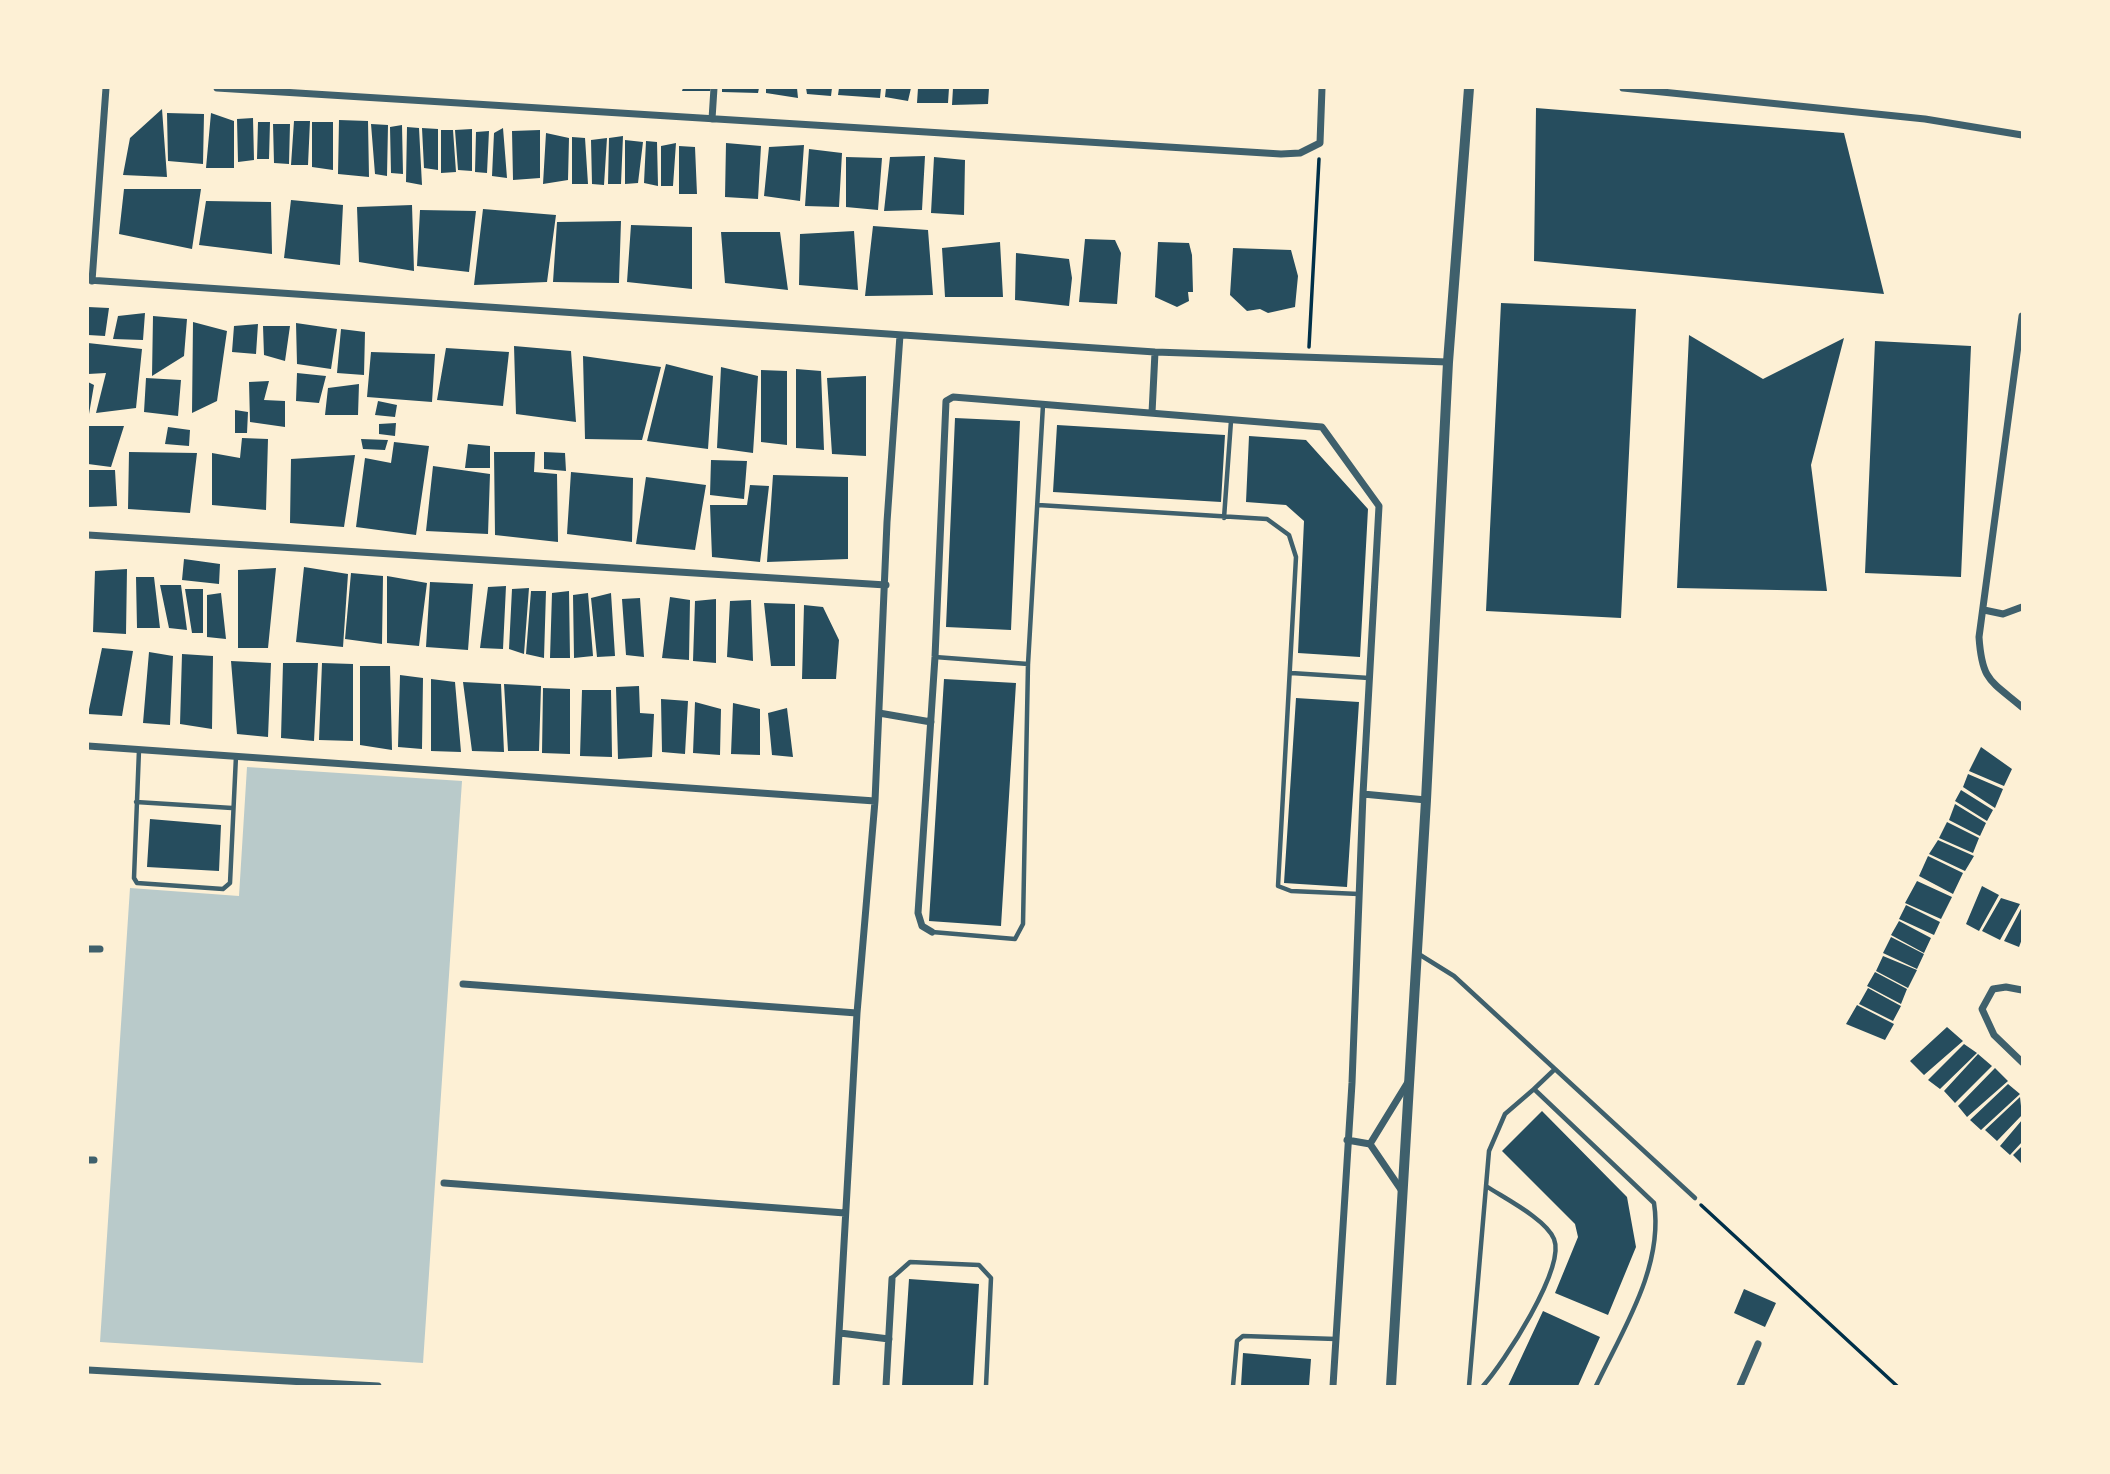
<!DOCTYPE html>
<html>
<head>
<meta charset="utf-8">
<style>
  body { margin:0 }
  #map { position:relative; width:2110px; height:1474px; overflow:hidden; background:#fdf0d5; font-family:"DejaVu Sans",sans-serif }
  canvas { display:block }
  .frame { position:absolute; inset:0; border:89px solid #fdf0d5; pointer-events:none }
</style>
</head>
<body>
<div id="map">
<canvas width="2110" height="1474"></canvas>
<div class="frame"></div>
</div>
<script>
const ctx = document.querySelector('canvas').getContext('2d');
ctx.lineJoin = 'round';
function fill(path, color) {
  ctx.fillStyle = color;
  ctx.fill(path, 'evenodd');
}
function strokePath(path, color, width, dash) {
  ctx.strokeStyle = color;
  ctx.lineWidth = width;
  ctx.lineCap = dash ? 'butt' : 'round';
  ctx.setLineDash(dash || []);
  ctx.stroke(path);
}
fill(new Path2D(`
  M247,767L462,781L423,1363L100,1342L130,888L239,896Z`), '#b9caca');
fill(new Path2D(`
  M683,88H711L710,91H682Z
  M722,88H759L758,93L722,92Z
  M766,88H797L798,98L766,93Z
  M806,88H832L831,96L807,94Z
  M839,88H881L880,98L838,95Z
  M886,88H911L908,101L885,97Z
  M918,88H949L948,103H917Z
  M953,88H989L988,104L952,105Z
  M1536,108L1844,133L1884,294L1534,261Z
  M162,109L167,177L123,175L130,138Z
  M167,113L204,114L203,164L168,161Z
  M211,113L234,121V168H206Z
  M253,118L254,160L238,162L237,119Z
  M339,120L368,121L369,177L338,174Z
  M294,121H310L308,165H291Z
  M258,122H270L269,159H257Z
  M312,122H333V170L312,167Z
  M273,124H290L289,164L274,163Z
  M371,124L388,125L387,176L375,174Z
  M402,125L403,174L391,173L390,127Z
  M407,127L419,128L422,185L406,182Z
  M422,128L438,129V170L424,168Z
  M503,128L507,178L492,176L494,133Z
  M472,129V171L458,170L455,130Z
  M441,130H453L456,172L441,173Z
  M540,130V178L513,180L512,131Z
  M489,131L487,173L475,172L476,132Z
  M546,133L569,138L568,180L543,184Z
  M623,136L621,184H608L609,138Z
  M572,137L585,138L588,184H572Z
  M607,138L604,185L592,184L591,140Z
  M625,140L643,142L638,183L625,184Z
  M646,141L657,142L658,186L644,183Z
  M676,143L673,186H661V146Z
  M726,143L761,146L758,199L725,197Z
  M804,145L800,201L764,196L769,147Z
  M679,146L695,147L697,194H679Z
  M809,149L842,153L839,207L805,206Z
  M925,156L922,210L884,211L890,157Z
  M846,157L882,158L878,210L846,207Z
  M934,157L965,160L964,215L931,213Z
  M124,189H201L192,249L119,234Z
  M291,200L343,205L340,265L284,258Z
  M206,201L271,202L272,254L199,245Z
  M412,205L414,271L359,262L357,207Z
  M483,209L556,215L547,282L474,285Z
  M420,210L476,211L469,272L417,266Z
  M621,221L619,283L553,282L557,222Z
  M631,225L692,227V289L627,282Z
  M873,226L928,230L933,295L865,296Z
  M854,231L858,290L799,285L800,234Z
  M721,232H780L788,290L725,283Z
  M1085,239L1115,240L1121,253L1117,304L1079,302Z
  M1000,242L1003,297H945L942,248Z
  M1158,242L1189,243L1192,255L1193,292H1188L1189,301L1177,307L1155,297Z
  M1233,248L1291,250L1298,276L1295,307L1268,313L1260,309L1247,311L1230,295Z
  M1016,253L1069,259L1072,278L1069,306L1015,300Z
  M1501,303L1636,309L1621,618L1486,611Z
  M88,307L109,308L105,336L88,335Z
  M145,313L143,340L113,339L118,316Z
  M153,316L187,319L184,356L152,376Z
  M193,322L227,331L217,401L192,413Z
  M296,323L337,329L331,369L297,364Z
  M258,324L256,354L232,352L234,326Z
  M263,326H290L285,361L264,355Z
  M341,329L365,332L364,375L337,373Z
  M1689,335L1763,379L1844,338L1811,465L1827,591L1677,588Z
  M1875,341L1971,346L1961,577L1865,573Z
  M88,343L142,349L136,408L96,413L106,373L88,374Z
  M514,346L571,351L576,422L516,414Z
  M446,348L509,352L503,406L437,400Z
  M371,352L435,354L432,402L367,397Z
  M583,356L661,367L642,440L585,439Z
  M666,364L713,376L708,449L647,441Z
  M721,367L758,376L753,453L717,448Z
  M796,369L821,371L824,450L796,448Z
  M761,370L787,371V445L761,442Z
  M297,373L326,376L319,403L296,401Z
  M866,376V456L832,454L827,378Z
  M146,378L181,380L178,416L144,412Z
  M269,381L264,400L285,401V427L250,422L249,382Z
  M88,382L94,385L89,414H88Z
  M359,384L358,415H325L328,388Z
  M378,401L397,405L395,417L375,415Z
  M235,410L248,412L247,433H235Z
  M955,418L1020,421L1011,630L946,627Z
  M396,423L395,436L379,434V424Z
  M1057,425L1225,435L1221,502L1053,492Z
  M88,426H124L111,467L88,464Z
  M168,427L190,430L189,446L165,444Z
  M1249,436L1306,440L1368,509L1360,657L1298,653L1304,521L1286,505L1246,502Z
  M242,438L268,439L266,510L212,505V453L240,458Z
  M361,439L388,440L385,450L363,449Z
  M394,442L429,446L416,535L356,527L365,458L391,463Z
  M468,444L490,446V468H465Z
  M129,452L197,453L190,513L128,509Z
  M494,452H535L534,472L557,474L558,542L495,535Z
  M544,452L565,453L566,471L544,469Z
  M355,455L344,527L290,523L291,459Z
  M711,460L747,461L744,499L710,495Z
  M433,466L490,474L488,534L426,531Z
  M88,470H115L117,506L88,507Z
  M571,472L633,478L632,542L567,534Z
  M773,475L848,477V559L767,562Z
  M646,477L706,485L695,550L636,544Z
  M750,485L769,486L760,562L712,557L710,505H747Z
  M184,559L220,564L219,584L182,580Z
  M304,567L348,574L343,647L296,642Z
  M276,568L268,648H238V570Z
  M127,569L126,634L93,632L95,571Z
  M351,573L383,576L382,644L345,639Z
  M387,576L427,583L419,646L387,643Z
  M136,577H154L160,628H137Z
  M430,582L473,584L468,650L426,647Z
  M160,585H181L187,630L169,628Z
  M506,586L503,649L480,648L488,587Z
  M529,588L524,654L509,649L512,589Z
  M185,589H203V633H192Z
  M531,591H546L544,658L526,654Z
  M569,591L570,658H550L552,593Z
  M221,593L226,639L207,637V595Z
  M588,593L593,656L574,658L573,595Z
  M611,593L615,656L597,657L591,598Z
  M670,597L690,600L689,660L662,658Z
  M640,598L644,657L626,655L622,599Z
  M716,599V663L693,661L695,601Z
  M751,600L753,661L727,657L730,601Z
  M764,603L795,604V666H771Z
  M804,605L823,607L839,640L836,679H802Z
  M102,648L133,651L122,716L88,714Z
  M149,652L173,656L170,725L143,723Z
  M182,654L213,656L212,729L180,724Z
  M231,661L271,663L268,737L237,734Z
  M283,663H318L314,741L281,738Z
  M322,663L353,664V741L319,740Z
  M360,666H390L392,750L360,745Z
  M400,675L423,678L422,749L398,747Z
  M431,679L455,682L461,752L431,751Z
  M944,679L1016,683L1001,926L929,921Z
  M463,682L501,684L504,752L472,751Z
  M504,684L541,686L539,751H508Z
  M639,686L640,713L654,714L652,757L618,759L616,687Z
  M543,688L570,689V754L542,753Z
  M582,690H611L612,757L580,756Z
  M1296,698L1359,702L1347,887L1284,883Z
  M661,699L688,701L685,754L662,752Z
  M695,702L721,709L720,755L693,753Z
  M733,703L760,709V755L731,754Z
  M787,708L793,757L772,755L768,713Z
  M1981,747L2012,769L2004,786L1969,771Z
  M1968,774L2003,789L1995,808L1963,787Z
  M1961,790L1993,810L1987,821L1955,801Z
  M1955,804L1986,823L1980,836L1949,820Z
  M150,819L221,825L219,871L147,867Z
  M1947,822L1979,838L1973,853L1939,838Z
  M1938,840L1974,856L1965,871L1929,854Z
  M1928,856L1963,873L1953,894L1919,876Z
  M1917,881L1952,897L1941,919L1905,903Z
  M1982,886L1999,895L1979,931L1966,924Z
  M2001,898L2020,904L2000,940L1982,931Z
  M1906,905L1940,922L1934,935L1899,919Z
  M2022,907V939L2019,947L2004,941Z
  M1899,921L1931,938L1924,953L1891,935Z
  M1891,937L1924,954L1917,969L1883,953Z
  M1883,956L1917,970L1908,988L1876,971Z
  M1875,972L1907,989L1901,1004L1867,986Z
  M1868,988L1901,1006L1893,1021L1859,1004Z
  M1857,1005L1894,1024L1885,1040L1846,1024Z
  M1947,1027L1963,1041L1924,1075L1910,1061Z
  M1964,1044L1977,1053L1940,1089L1928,1080Z
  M1978,1054L1992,1066L1955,1103L1944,1091Z
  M1995,1068L2008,1081L1967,1117L1958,1106Z
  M2008,1084L2020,1094L1981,1130L1970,1120Z
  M2020,1097L2022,1115L1997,1141L1985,1130Z
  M1542,1111L1627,1197L1636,1247L1608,1315L1555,1293L1578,1237L1575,1224L1502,1151Z
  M2022,1120V1142L2010,1155L2000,1146Z
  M2022,1146V1164L2013,1155Z
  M909,1279L979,1284L973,1386H902Z
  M1744,1289L1776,1303L1765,1327L1734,1313Z
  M1543,1311L1600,1337L1578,1386H1508Z
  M1243,1353L1311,1359L1309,1386H1241Z`), '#264d5e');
strokePath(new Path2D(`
  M1309,347L1319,159
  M1701,1205L1897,1386`), '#003049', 3.5);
strokePath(new Path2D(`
  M1038,505L1267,519L1289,535L1296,557L1278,886L1291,891L1359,894
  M1224,518L1231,421
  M935,657L1028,664
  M1291,673L1369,678
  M139,750L134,878L137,883L223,889L230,883L236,756
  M136,802L232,808
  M932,932L1015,939L1023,924L1028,664L1043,405
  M1417,953L1454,976L1695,1198
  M1534,1089L1555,1069
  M892,1278L910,1262L979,1265L991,1278L986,1386
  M1233,1386L1237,1341L1243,1336L1336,1339
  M1469,1386L1489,1151L1505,1114L1534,1089L1654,1203C1664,1267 1622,1331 1596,1386
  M1483,1386C1503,1364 1566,1268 1554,1239C1546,1219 1504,1198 1486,1186`), '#3f606c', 4.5);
strokePath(new Path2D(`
  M217,88L1281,154L1300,153L1320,143L1322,88
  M1623,88L1925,119L2022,135
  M712,119L714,88
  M88,280L1155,352L1448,362
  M92,281L106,88
  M2022,316L1979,637C1982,681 1990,680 2022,707
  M1152,413L1155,352
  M88,535L886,585
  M1984,610L2003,614L2022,607
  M879,713L931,722
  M88,746L875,801
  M1363,794L1426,800
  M932,932L922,926L918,913L935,657L946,401L953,397L1322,427L1379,506L1363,794L1352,1083L1333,1386
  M88,949H100
  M463,984L857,1013
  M2022,990L2006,987L1993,989L1982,1009L1994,1035L2022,1062
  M1347,1140L1370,1144L1402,1191
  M1370,1144L1408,1082
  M88,1160H94
  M444,1183L845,1213
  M840,1333L889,1339
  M88,1370L378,1386
  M836,1386L857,1013L875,801L887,522L900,335
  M886,1386L892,1279
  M1740,1386L1758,1344`), '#3f606c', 7);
strokePath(new Path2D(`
  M1391,1386L1426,800L1448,362L1469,88`), '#3f606c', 10);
</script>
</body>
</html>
